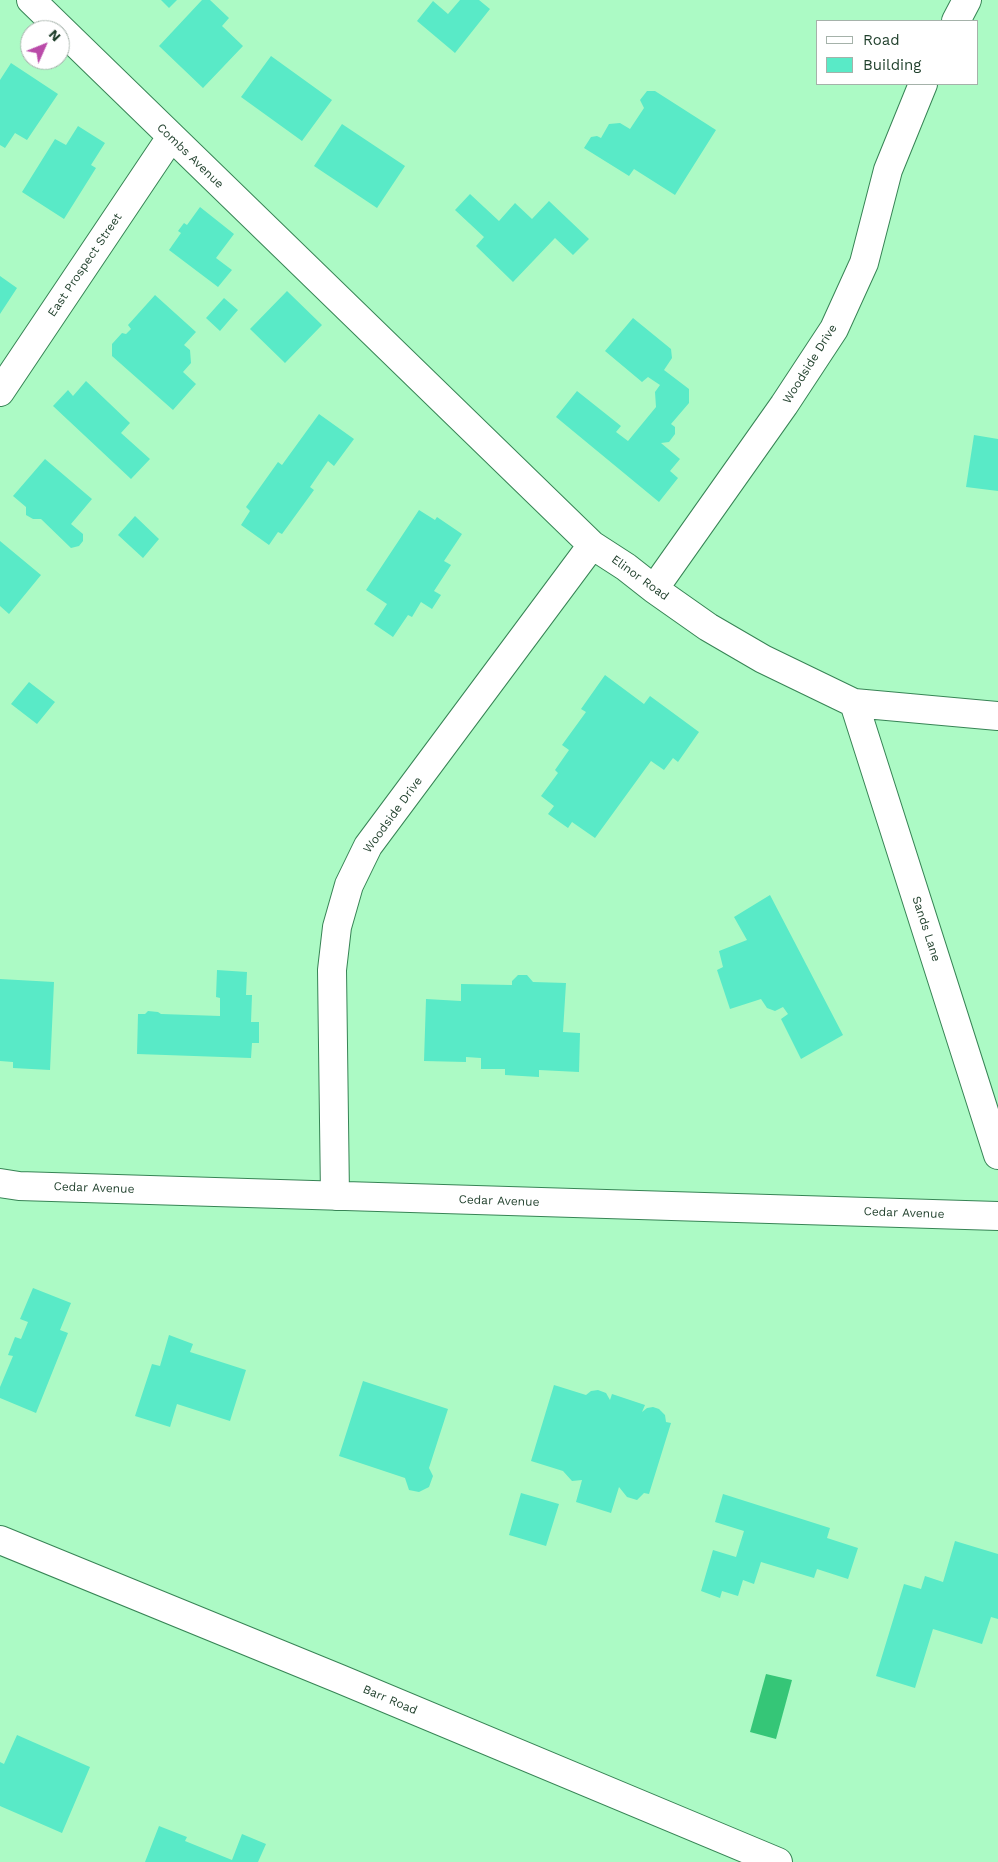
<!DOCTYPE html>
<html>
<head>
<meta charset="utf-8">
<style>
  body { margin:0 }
  #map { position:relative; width:998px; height:1862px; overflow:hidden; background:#acfac5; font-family:"Work Sans",sans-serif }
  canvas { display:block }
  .legend { position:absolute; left:816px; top:20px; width:162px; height:65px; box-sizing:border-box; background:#fff; border:1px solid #a5b2aa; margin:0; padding:6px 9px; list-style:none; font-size:15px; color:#1e3e2a }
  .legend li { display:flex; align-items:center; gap:10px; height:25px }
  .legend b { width:25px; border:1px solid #a5b2aa }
  .north { position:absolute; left:20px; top:20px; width:50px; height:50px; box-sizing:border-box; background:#fff; border:1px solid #a5b2aa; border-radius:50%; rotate:46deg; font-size:14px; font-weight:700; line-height:20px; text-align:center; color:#1e3e2a }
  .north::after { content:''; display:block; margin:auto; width:18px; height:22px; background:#ba4ba9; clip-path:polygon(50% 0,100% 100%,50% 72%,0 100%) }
</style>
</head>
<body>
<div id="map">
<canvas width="998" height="1862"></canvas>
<ul class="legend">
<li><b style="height:6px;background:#fff"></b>Road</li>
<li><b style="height:14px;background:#59eac7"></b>Building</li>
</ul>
<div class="north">N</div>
</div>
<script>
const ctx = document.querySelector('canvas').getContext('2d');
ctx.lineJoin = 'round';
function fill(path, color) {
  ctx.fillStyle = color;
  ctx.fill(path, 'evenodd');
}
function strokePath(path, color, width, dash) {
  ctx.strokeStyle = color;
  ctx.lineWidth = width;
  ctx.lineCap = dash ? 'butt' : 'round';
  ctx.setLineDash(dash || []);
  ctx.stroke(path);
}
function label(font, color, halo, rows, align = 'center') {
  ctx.font = font + ' "Work Sans",sans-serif';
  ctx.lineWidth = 4.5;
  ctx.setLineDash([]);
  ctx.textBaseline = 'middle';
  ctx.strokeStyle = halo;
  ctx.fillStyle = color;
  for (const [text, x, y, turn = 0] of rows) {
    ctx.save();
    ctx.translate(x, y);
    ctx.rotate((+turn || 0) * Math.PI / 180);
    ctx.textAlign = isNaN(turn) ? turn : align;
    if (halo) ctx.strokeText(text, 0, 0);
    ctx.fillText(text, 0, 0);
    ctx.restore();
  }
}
fill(new Path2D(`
  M766,1674L792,1680L776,1739L750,1732Z`), '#35c677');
fill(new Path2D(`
  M161,0H177L169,8Z
  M202,0H210L229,18L222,26L243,46L203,88L159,46Z
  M460,0H479L490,9L455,53L417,21L433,1L448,14Z
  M271,56L332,100L302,141L241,97Z
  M11,63L58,94L27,140L15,133L5,148L0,145V80Z
  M647,91H655L716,130L675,195L634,169L629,176L584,148L591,137L597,136L601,138L609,124L620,123L630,129L644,108L640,100Z
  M342,124L405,166L377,208L314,166Z
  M78,126L105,143L91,165L96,168L64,219L22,192L55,139L66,145Z
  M470,194L499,221L515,203L532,219L549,201L589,239L573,255L555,238L513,282L476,246L484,237L455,210Z
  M200,207L234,234L216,258L232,270L218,287L169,250L181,233L178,231L184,223L187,225Z
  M0,276L17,288L0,314Z
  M287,291L322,325L285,363L250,329Z
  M155,295L196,332L184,345L190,350L191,363L183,372L196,384L173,410L112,356V344L122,333L126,334L131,329L128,325Z
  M224,298L238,310L220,331L206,318Z
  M633,318L671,349L672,358L664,370L689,389V403L671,424L675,427V434L669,442L661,443L680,459L670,471L678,478L659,502L556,417L577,391L621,426L616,432L628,441L656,407L655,392L660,385L648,377L642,382L605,351Z
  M86,381L130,423L121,433L150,459L131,479L53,406L68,390L73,396Z
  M319,414L354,439L334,466L328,461L310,487L314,490L282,534L278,532L269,545L241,525L250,511L246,507L278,462L282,465Z
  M974,435L998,439V491L966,487Z
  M45,459L92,499L71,524L83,534V541L79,546L71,548L41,519H33L26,515V507L13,496Z
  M419,510L435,520L437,517L462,534L444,561L451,565L434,591L441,595L432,609L421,602L412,617L408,615L393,637L374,624L387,604L366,590Z
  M135,516L159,539L143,558L118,535Z
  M0,541L41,575L9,614L0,606Z
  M605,675L644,704L650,696L699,732L678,762L673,758L664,770L651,761L595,838L572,822L568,828L548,814L554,806L541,796L558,773L555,770L569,750L562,745L586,712L581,709Z
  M29,682L55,702L37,724L11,704Z
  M770,895L843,1035L801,1059L781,1019L788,1014L783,1007L775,1011L767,1008L761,999L730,1009L717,970L723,967L719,951L747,940L734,917Z
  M217,970L247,972L246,995H252L251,1022H259V1043H252L251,1058L137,1054L138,1014H145L148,1011L158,1012L161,1014L220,1016V998L216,997Z
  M518,975H527L533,982L566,983L563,1032L580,1033L579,1072L539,1070V1077L505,1075V1069H481V1058L466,1057V1062L424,1061L426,999L461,1001V984L512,985V981Z
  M0,979L54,982L50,1070L13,1068V1062L0,1061Z
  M33,1288L71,1303L60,1330L68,1333L36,1413L0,1398V1387L13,1356L8,1355L15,1337L21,1339L28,1322L20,1319Z
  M169,1335L193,1344L190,1352L246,1370L230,1421L177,1404L170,1427L135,1416L152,1364L160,1366Z
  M363,1381L448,1409L429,1468L433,1476L429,1487L419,1492L409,1490L405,1478L339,1456Z
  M554,1385L586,1395L591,1391L598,1390L606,1393L610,1400L612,1394L645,1405L642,1412L647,1408L653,1407L659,1409L665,1415L666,1422L671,1423L649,1494L644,1493L637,1500L627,1497L619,1487L611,1513L576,1502L582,1480L572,1481L563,1471L531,1461Z
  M521,1493L559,1504L546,1546L509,1535Z
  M723,1494L830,1528L827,1538L858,1548L848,1579L817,1569L814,1578L761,1562L754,1584L743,1580L738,1596L722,1591L720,1598L701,1591L713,1550L736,1557L744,1531L715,1522Z
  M955,1541L998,1554V1619L991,1617L982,1644L933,1629L915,1688L876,1676L904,1584L921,1589L925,1576L943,1582Z
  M17,1735L90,1767L62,1833L0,1806V1762L4,1764Z
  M159,1826L187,1837L185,1841L232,1860L242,1834L266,1844L258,1862H145Z`), '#59eac7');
const minor = new Path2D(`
  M31,0L592,545L626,567L654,589L708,627L763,659L854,703L998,716
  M956,21L967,0
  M0,392L171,137
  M654,589L784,405L834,329L864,263L888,170L923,84
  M854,703L998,1155
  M0,1183L19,1186L998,1216
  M335,1196L332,970L337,927L349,885L368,846L592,545
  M0,1540L340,1679L778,1862`);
strokePath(minor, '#378455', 30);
strokePath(minor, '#fff', 28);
label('12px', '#1e3e2a', '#fff', [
  ["Combs Avenue",190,156,44],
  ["East Prospect Street",85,265,-56],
  ["Woodside Drive",810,364,-58],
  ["Elinor Road",640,578,36],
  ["Woodside Drive",393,815,-54],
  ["Sands Lane",926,929,72],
  ["Cedar Avenue",94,1188,2],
  ["Cedar Avenue",499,1201,2],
  ["Cedar Avenue",904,1213,2],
  ["Barr Road",390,1700,23]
]);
</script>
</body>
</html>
